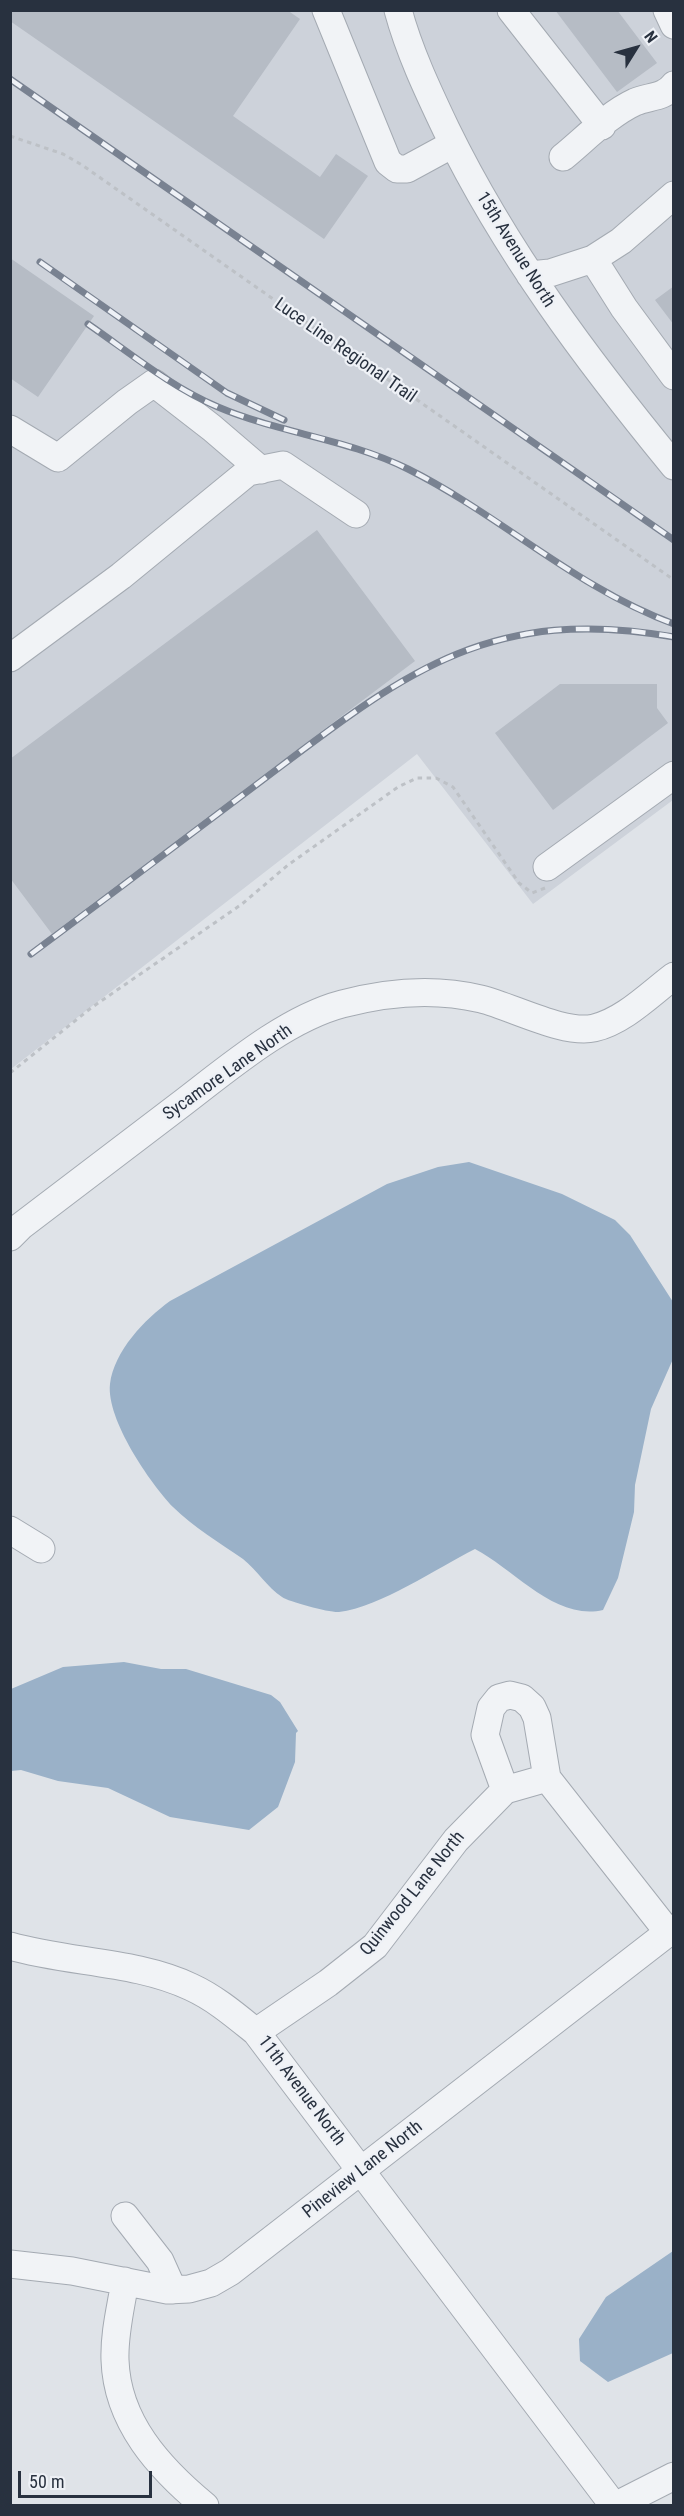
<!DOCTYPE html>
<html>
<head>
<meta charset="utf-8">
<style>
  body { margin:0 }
  #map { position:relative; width:684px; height:2516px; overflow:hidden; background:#dfe3e8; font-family:"Roboto Condensed",sans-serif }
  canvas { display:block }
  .frame { position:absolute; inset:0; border:12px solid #28313f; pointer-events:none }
  .north { position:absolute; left:606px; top:18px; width:60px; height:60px; -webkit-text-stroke:4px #eef1f6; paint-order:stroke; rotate:53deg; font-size:16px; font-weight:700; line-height:24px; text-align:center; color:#28313f }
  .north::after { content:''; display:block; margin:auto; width:21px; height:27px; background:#28313f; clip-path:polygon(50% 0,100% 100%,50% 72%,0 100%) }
  .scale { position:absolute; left:18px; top:2471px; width:134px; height:27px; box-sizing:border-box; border:3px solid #28313f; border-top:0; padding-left:8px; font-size:18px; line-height:21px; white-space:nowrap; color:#28313f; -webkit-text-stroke:4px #eef1f6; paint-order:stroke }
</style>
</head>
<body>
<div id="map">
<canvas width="684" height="2516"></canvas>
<div class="frame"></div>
<div class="north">N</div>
<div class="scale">50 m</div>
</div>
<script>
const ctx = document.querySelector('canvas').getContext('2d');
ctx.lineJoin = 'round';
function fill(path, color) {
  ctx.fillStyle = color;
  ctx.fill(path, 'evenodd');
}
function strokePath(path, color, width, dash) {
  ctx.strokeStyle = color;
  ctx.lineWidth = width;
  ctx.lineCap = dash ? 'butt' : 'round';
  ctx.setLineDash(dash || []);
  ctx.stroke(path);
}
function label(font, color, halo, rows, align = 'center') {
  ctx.font = font + ' "Roboto Condensed",sans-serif';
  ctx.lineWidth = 4.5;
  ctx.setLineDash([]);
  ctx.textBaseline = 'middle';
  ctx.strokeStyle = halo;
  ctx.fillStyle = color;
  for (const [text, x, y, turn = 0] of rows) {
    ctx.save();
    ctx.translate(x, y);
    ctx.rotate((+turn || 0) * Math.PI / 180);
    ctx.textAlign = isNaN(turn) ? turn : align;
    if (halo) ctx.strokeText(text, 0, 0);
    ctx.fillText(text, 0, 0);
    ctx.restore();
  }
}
fill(new Path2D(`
  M11,11H673V800L533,904L417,754L11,1069Z`), '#cdd2da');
fill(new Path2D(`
  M469,1162L562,1194L615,1220L630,1235L673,1302V1359L651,1409L635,1485L634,1512L618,1578L603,1610C555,1621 514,1569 475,1549C437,1568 380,1607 339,1612C331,1613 289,1602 282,1597C267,1587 257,1570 243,1559C220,1543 193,1527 173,1507C150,1483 106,1419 110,1384C114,1351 145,1319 170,1301L387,1184L438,1167Z
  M124,1662L161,1669H186L271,1695L280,1702L298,1731L296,1733L295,1762L278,1807L249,1830L170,1817L108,1788L58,1781L21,1770L11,1771V1689L63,1667Z
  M673,2251V2353L608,2382L580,2361L579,2339L606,2297Z`), '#9ab1c8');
fill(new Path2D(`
  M10,10H287L300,19L233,116L320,177L336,154L368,176L324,239L10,21Z
  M555,10H617L657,63L617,92Z
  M10,258L94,316L38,397L10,378Z
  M674,286V325L655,300Z
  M317,530L415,661L52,934L10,878V759Z
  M560,684H657V708L668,723L553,810L495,733Z`), '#b6bcc5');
const minor = new Path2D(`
  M326,10L388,162L397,169H407L453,144
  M398,10C409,51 428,91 446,129C506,252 587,360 674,466
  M511,10L602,126
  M667,10L674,25
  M563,157C585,139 609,114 635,102C649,96 664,98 674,85
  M674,195L621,241L593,259L624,308L674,376
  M530,275L550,273L593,259
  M10,429L58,458L127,402L154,383L212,428L261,470
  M10,658L121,576L248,472L283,465L356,514
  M547,867L674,775
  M10,1237L21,1226C74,1186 127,1145 180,1105C226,1070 285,1019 342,1004C387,992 436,988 481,999C513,1007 565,1035 594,1028C624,1021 650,994 674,976
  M10,1530L41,1549
  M505,1790L485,1735L491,1708L499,1698L510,1695L522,1698L532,1707L537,1718L547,1778L668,1932
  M10,1946C69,1963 136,1961 191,1987C215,1998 235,2015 256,2032L614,2506
  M256,2032L328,1983L375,1946L456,1840L505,1790L547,1778
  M125,2216L160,2261L173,2290
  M10,2264L72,2271L167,2290L189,2289L211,2283L230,2272L674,1928
  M125,2281C121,2307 114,2333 115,2360C117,2422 159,2468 205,2506
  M615,2506L674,2476`);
strokePath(minor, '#a4aab2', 29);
strokePath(new Path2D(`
  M10,136L63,154L82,165L674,580
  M10,1073L91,1008L242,904L288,865L398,787L417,778H436L453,787L519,883L532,893L545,888`), '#bdc1c6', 3, [4.5, 4.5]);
strokePath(minor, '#f1f3f6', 27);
const rail = new Path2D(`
  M10,79L674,540
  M40,262L227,393L284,420
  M88,324C130,353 171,387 218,407C279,433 348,439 408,469C500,515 576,588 674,624
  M31,954C105,899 179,843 252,788C396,680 482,603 674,637`);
strokePath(rail, '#798291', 7);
strokePath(rail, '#eef1f6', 4.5, [14]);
label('18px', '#28313f', '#eef1f6', [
  ["15th Avenue North",515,250,58],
  ["Luce Line Regional Trail",345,351,35],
  ["Sycamore Lane North",228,1073,-35],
  ["Quinwood Lane North",413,1894,-51],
  ["11th Avenue North",301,2091,53],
  ["Pineview Lane North",363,2170,-38]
]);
</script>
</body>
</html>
